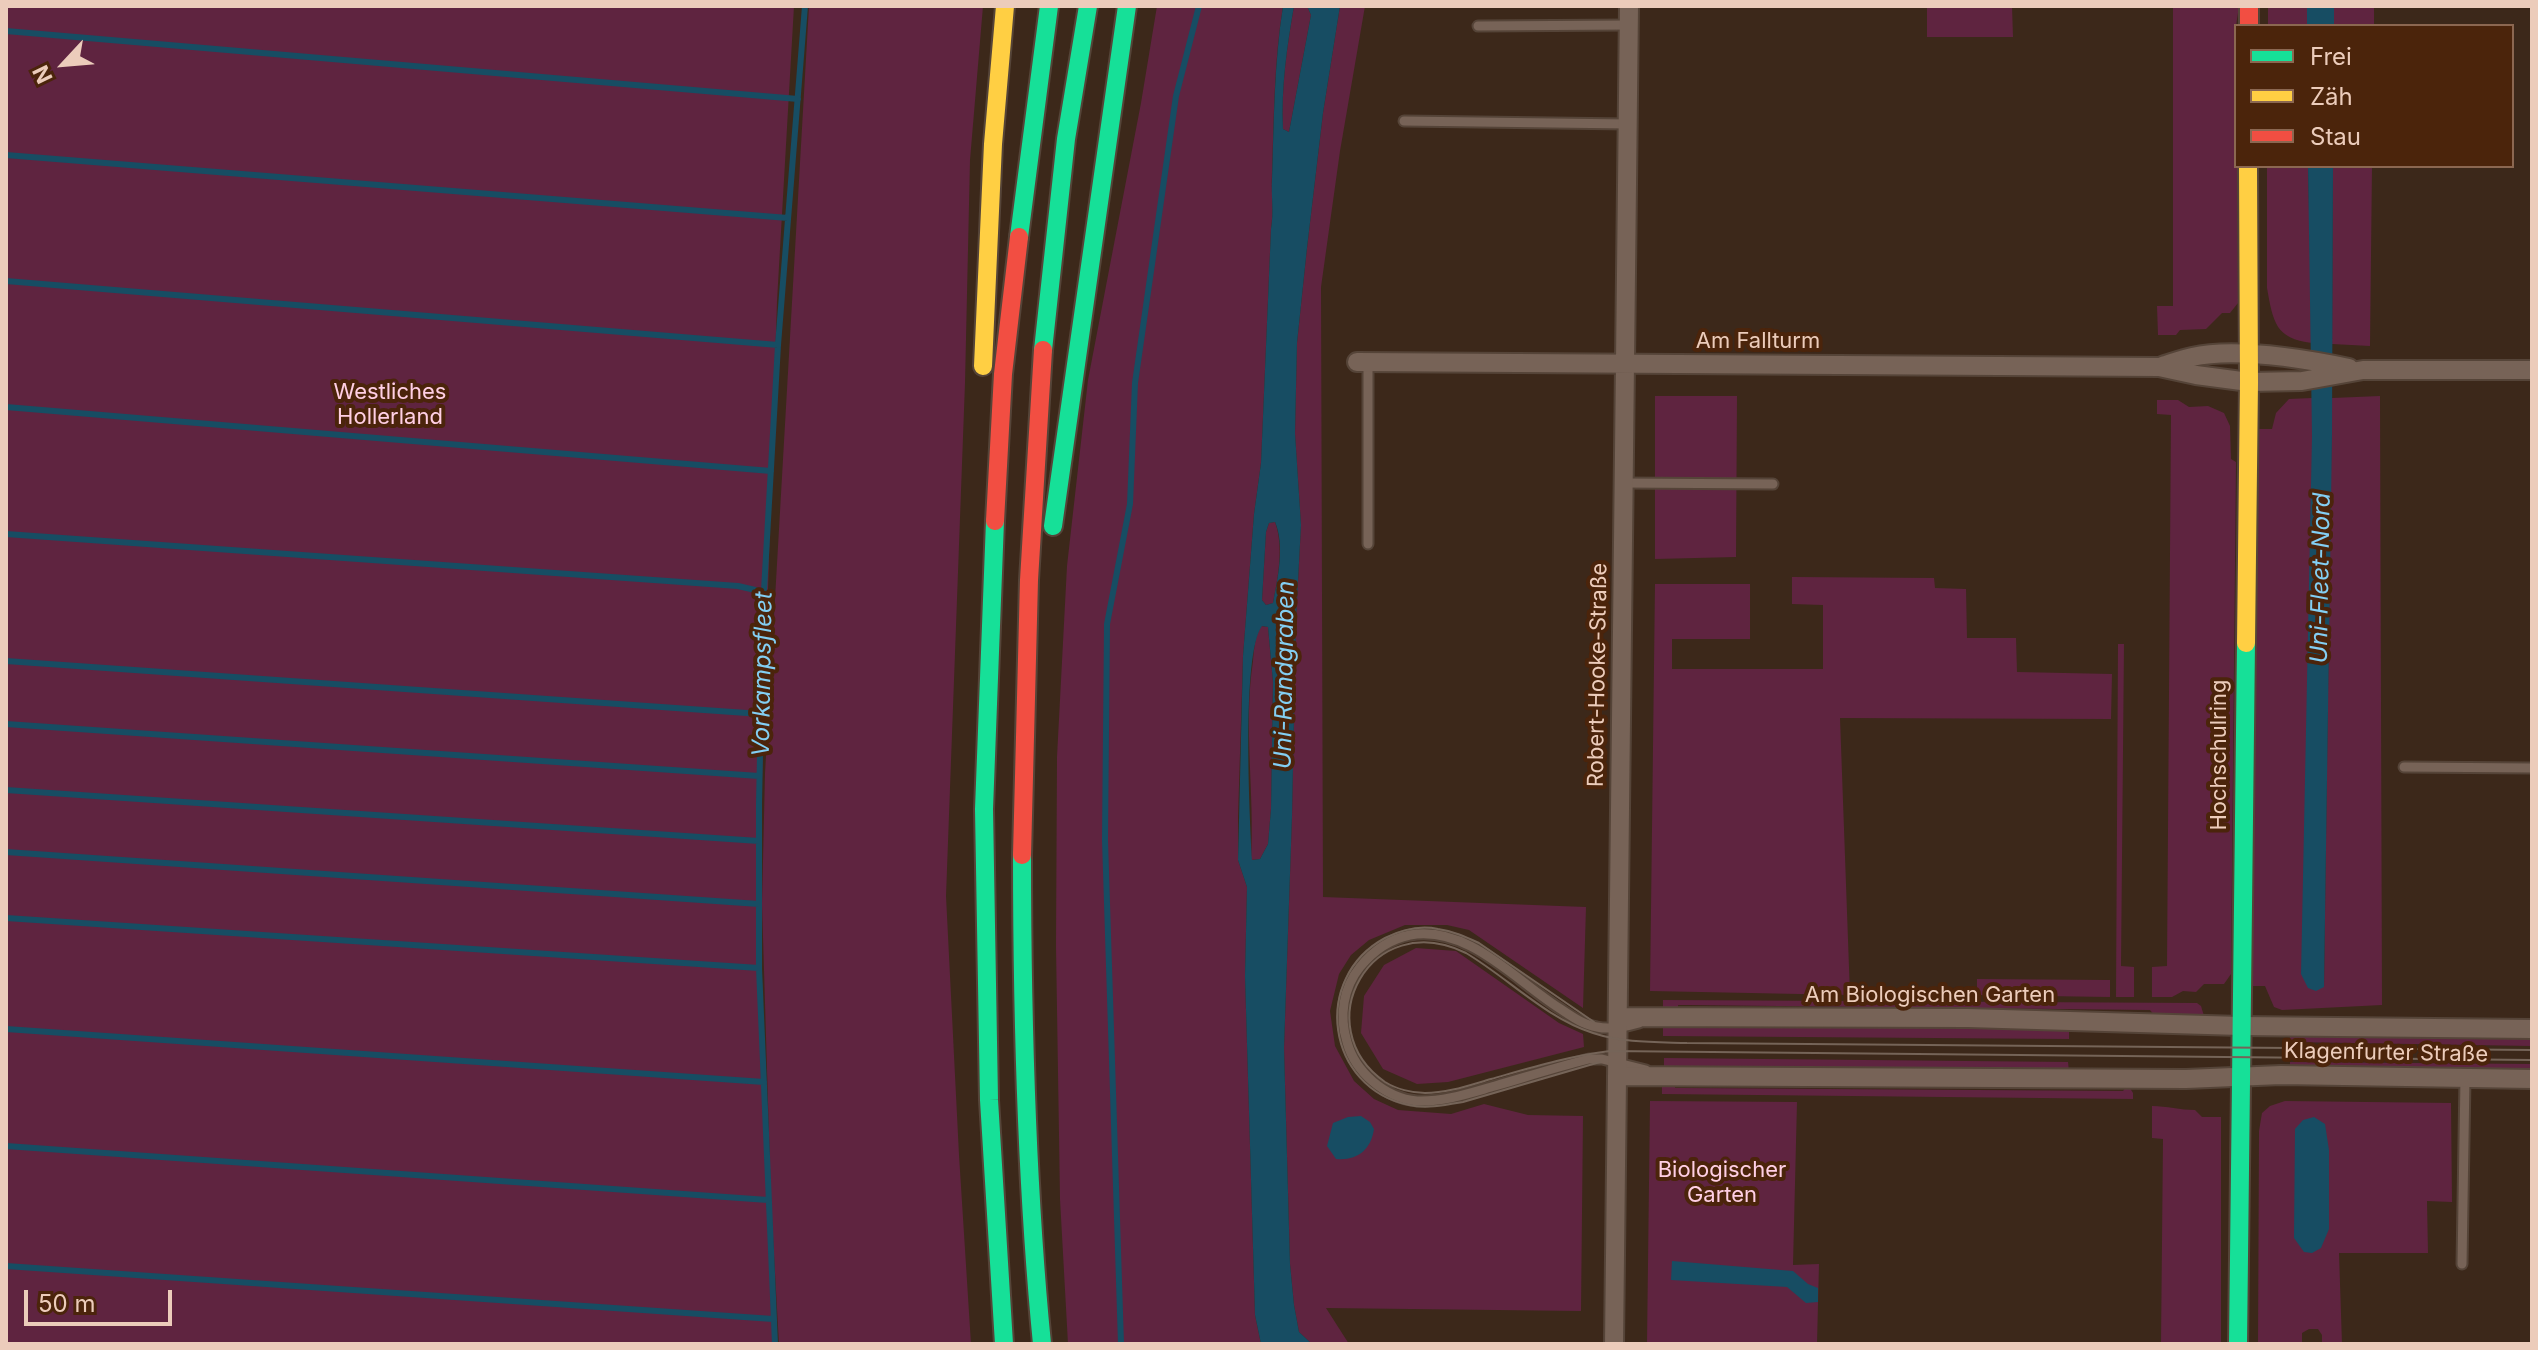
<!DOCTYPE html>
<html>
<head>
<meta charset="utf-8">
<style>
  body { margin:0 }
  #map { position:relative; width:2538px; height:1350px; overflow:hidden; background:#3c281a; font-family:Inter,sans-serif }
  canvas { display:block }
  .frame { position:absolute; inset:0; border:8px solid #ecccbb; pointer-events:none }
  .legend { position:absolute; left:2234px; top:24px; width:280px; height:144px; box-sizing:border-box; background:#4b240b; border:2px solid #8b6751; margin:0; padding:10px 14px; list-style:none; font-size:24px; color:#ecccbb }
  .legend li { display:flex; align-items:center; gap:16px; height:40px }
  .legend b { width:40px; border:2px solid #8b6751 }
  .north { position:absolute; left:24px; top:24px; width:80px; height:80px; -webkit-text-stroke:6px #4b240b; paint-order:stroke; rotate:244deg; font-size:22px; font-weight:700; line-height:32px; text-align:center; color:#ecccbb }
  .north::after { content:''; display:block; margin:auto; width:28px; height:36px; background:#ecccbb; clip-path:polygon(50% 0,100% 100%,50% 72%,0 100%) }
  .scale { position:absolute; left:24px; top:1290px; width:148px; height:36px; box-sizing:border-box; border:4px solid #ecccbb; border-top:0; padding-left:10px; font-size:24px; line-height:28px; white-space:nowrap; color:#ecccbb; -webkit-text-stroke:6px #4b240b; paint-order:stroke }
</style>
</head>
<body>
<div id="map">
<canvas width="2538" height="1350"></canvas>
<div class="frame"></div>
<ul class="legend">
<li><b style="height:10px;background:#16e098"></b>Frei</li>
<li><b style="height:10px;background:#ffcf43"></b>Zäh</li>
<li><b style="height:10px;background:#f24e42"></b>Stau</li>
</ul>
<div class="north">N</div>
<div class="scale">50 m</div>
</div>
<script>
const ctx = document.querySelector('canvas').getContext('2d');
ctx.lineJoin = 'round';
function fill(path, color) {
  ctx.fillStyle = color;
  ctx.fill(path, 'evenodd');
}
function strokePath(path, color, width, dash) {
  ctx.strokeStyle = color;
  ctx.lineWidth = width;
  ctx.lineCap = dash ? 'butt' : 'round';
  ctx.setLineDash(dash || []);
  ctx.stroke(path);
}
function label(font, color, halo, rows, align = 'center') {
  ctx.font = font + ' Inter,sans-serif';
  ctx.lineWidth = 8;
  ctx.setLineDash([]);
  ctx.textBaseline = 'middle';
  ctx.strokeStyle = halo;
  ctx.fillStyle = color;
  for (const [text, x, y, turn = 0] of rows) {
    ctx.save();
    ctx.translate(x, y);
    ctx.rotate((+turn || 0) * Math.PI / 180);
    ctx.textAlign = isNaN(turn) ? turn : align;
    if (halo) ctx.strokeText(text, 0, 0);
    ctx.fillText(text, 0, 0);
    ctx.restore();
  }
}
fill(new Path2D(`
  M6,6H794L777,301L759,877L773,1344H6Z
  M809,6H983L970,160L965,383L946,896L959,1155L971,1344H779L771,1201L762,904L765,773Z
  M1157,6H1283C1274,61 1274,117 1272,173C1271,192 1274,210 1271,229L1261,463L1254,514L1243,656L1238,818V860L1247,887L1245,976L1255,1315L1261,1344H1068L1060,1199L1056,946L1057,757L1067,566L1088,380L1141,103Z
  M1294,6H1307L1311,15L1289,132L1283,129C1281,87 1287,47 1294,6Z
  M1340,6H1365L1340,151L1321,287L1323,897L1586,907L1583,1008L1469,930L1447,925H1405L1369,940L1351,955L1339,974L1330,1011L1335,1046L1354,1081L1374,1099L1398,1110L1451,1114L1484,1104L1528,1115L1583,1116L1581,1311L1326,1308L1349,1344H1312L1299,1332L1294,1305L1290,1264L1284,1048L1292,816L1296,619L1301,525L1295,434L1297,343L1307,248L1323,113Z
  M1927,6H2012L2013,37H1927Z
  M2173,6H2239L2236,26L2238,303L2230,313H2222L2206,329L2180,330L2176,335H2158L2157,306H2173Z
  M2268,6H2307V26H2268Z
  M2334,6H2374V26H2334Z
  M2267,166H2308L2312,343C2275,339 2273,321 2267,288Z
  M2333,166H2372L2370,346L2332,344Z
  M1655,396H1737L1736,557L1655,559Z
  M2380,396L2382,1005L2282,1010L2274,1007L2265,986H2252L2258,429H2272L2276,413L2289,399L2312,398L2324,986L2332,398Z
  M2157,400H2178L2189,407L2208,406L2224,413L2230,426L2231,459L2236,462L2231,974L2224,984H2204L2196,992L2183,991L2172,997H2152V967L2167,966L2171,415L2157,414Z
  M1275,522C1284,547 1278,577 1273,603L1266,605L1262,600L1266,532L1269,523Z
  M1792,577L1934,578L1935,588L1966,589L1967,638H2016L2017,672L2112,674L2111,719L1840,718L1850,995L1650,991L1655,584H1750V639H1672V669H1823V605L1792,604Z
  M1261,626L1268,627L1273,682L1271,809L1268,844L1260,859L1251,860C1255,794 1243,727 1253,661C1254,649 1255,636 1261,626Z
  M2118,644H2124L2121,966L2134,967V997H2116Z
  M1416,948L1456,951L1559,1023L1583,1034L1584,1047L1448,1082L1417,1084L1383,1069L1361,1033L1364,996L1384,965Z
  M1977,979L2110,980V997L1977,995Z
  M1663,1000L2197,1003L2201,1006L2204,1016H2155L2150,1010L1687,1005H1678V1012H1663Z
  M1663,1026L2069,1029V1039L1663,1036Z
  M2290,1035L2532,1037V1046L2290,1042Z
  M1664,1058L2068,1062L2069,1072L1664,1068Z
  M2290,1062L2532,1064V1071L2290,1069Z
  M1662,1083H1675V1088H1684L2123,1091L2128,1085L2133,1093V1099L1662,1094Z
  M1650,1101L1797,1102L1793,1265L1819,1264L1817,1344H1647Z
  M2285,1101L2451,1103L2452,1202L2427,1201L2428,1253H2339L2342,1344H2322V1335L2318,1329H2309L2302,1333V1344H2258L2259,1131L2262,1113L2270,1106Z
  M2152,1106C2167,1106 2180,1110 2195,1110L2202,1117H2221V1344H2149L2161,1343L2163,1139L2152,1138Z`), '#5f2440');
fill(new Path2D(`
  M1283,6H1294C1287,47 1281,87 1283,129L1289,132L1311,15L1307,6H1340L1323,113L1307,248L1297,343L1295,433L1301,525L1296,619L1292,816L1284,1048L1290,1264L1294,1305L1299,1332L1312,1344H1261L1255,1315L1245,976L1247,887L1238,860L1243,656L1254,514L1261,463L1271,229C1274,212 1271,196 1272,179C1274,121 1274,63 1283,6ZM1275,522C1285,546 1278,577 1273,603L1266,605L1262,600L1266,532L1269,523ZM1262,626L1268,627L1273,682L1271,809L1268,844L1260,859L1252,860C1250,818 1241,654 1262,626Z
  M2307,6H2334V26H2307Z
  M2308,166H2333L2332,435L2324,987L2316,991L2308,988L2301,974L2312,436Z
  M1361,1116L1370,1122L1374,1129C1371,1150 1357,1161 1336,1159L1327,1146L1333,1123L1348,1117Z
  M2314,1117L2325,1124L2329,1150V1229L2321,1248L2312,1253L2304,1252L2294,1238L2295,1129L2303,1120Z
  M1672,1261L1793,1271L1808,1284L1818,1288V1302L1806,1303L1787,1287L1671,1280Z`), '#174d63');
strokePath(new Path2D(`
  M6,31L798,99
  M6,155L788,218
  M6,281L778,345
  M6,407L771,471
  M6,534L738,586L764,592
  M6,661L761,714
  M6,724L759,776
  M6,790L759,841
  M6,852L759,904
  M6,918L759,968
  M6,1029L764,1082
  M6,1146L768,1200
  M6,1266L773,1319
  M775,1344L759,968V804L763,608L778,345L805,6
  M1121,1344L1105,840L1107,624L1130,504L1135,383L1176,96L1199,6`), '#174d63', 6);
const lane = new Path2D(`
  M1478,26L1629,25
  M1404,121L1628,124
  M1624,483L1773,484
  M1368,544V362
  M2404,767L2532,768
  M1639,1023C1625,1027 1611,1030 1597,1027C1583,1025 1571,1016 1559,1008C1515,980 1468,925 1410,935C1390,939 1373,951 1360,967C1343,988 1339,1016 1347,1042C1355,1072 1385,1098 1417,1101C1444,1102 1470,1093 1495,1086C1526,1077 1557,1067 1589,1059H1602L1646,1070
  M2462,1264L2465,1078`);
const street = new Path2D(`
  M1357,362L2159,367L2196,375L2249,382L2302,381L2363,370H2532
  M2162,366C2172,363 2182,359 2192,357C2237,347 2305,359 2349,368
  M1618,1017L1968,1018L2241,1026L2532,1029
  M1617,1076L2186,1079L2281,1075L2532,1079
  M1614,1344L1629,6`);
const fast = new Path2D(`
  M1019,237L1049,6
  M1043,350L1066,139L1088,6
  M995,521L984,809L989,1100L1004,1344
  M1053,526L1127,6
  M1022,855C1022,1018 1026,1181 1042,1344
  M2238,1344L2246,643`);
const slow = new Path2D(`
  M983,366L993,144L1005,6
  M2246,643L2249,382L2248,166`);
const jam = new Path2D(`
  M2249,6V26
  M995,521L1003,374L1019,237
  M1022,855L1029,580L1043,350`);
strokePath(lane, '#554438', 13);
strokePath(street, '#554438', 22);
strokePath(fast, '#554438', 22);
strokePath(slow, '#554438', 22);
strokePath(jam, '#554438', 22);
strokePath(lane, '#776357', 9);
strokePath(street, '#776357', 18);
strokePath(fast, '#16e098', 18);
strokePath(slow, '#ffcf43', 18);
strokePath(jam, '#f24e42', 18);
strokePath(new Path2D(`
  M1594,1022L1479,943C1466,937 1453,931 1438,929C1420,925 1401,930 1385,938C1311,978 1326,1088 1409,1105C1426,1109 1446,1105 1463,1102L1600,1062
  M2532,1050L1687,1043C1656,1042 1623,1043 1593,1033C1546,1018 1508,978 1466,953C1370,906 1306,1027 1385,1082C1396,1089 1412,1093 1425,1093C1448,1093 1470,1085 1491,1079C1530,1068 1569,1056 1610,1051L2532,1060`), '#756458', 2);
label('22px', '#ecccbb', '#4b240b', [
  ["Am Fallturm",1758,341],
  ["Robert-Hooke-Straße",1598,675,-89],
  ["Hochschulring",2219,755,-90],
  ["Am Biologischen Garten",1930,995],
  ["Klagenfurter Straße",2386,1053,1]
]);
label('22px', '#ffcfe4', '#4b240b', [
  ["Westliches",390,392],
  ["Hollerland",390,417],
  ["Biologischer",1722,1170],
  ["Garten",1722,1195]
]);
label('italic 24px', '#83cff3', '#4b240b', [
  ["Uni-Fleet-Nord",2321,578,-89],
  ["Vorkampsfleet",763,674,-89],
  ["Uni-Randgraben",1285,675,-89]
]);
</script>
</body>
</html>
